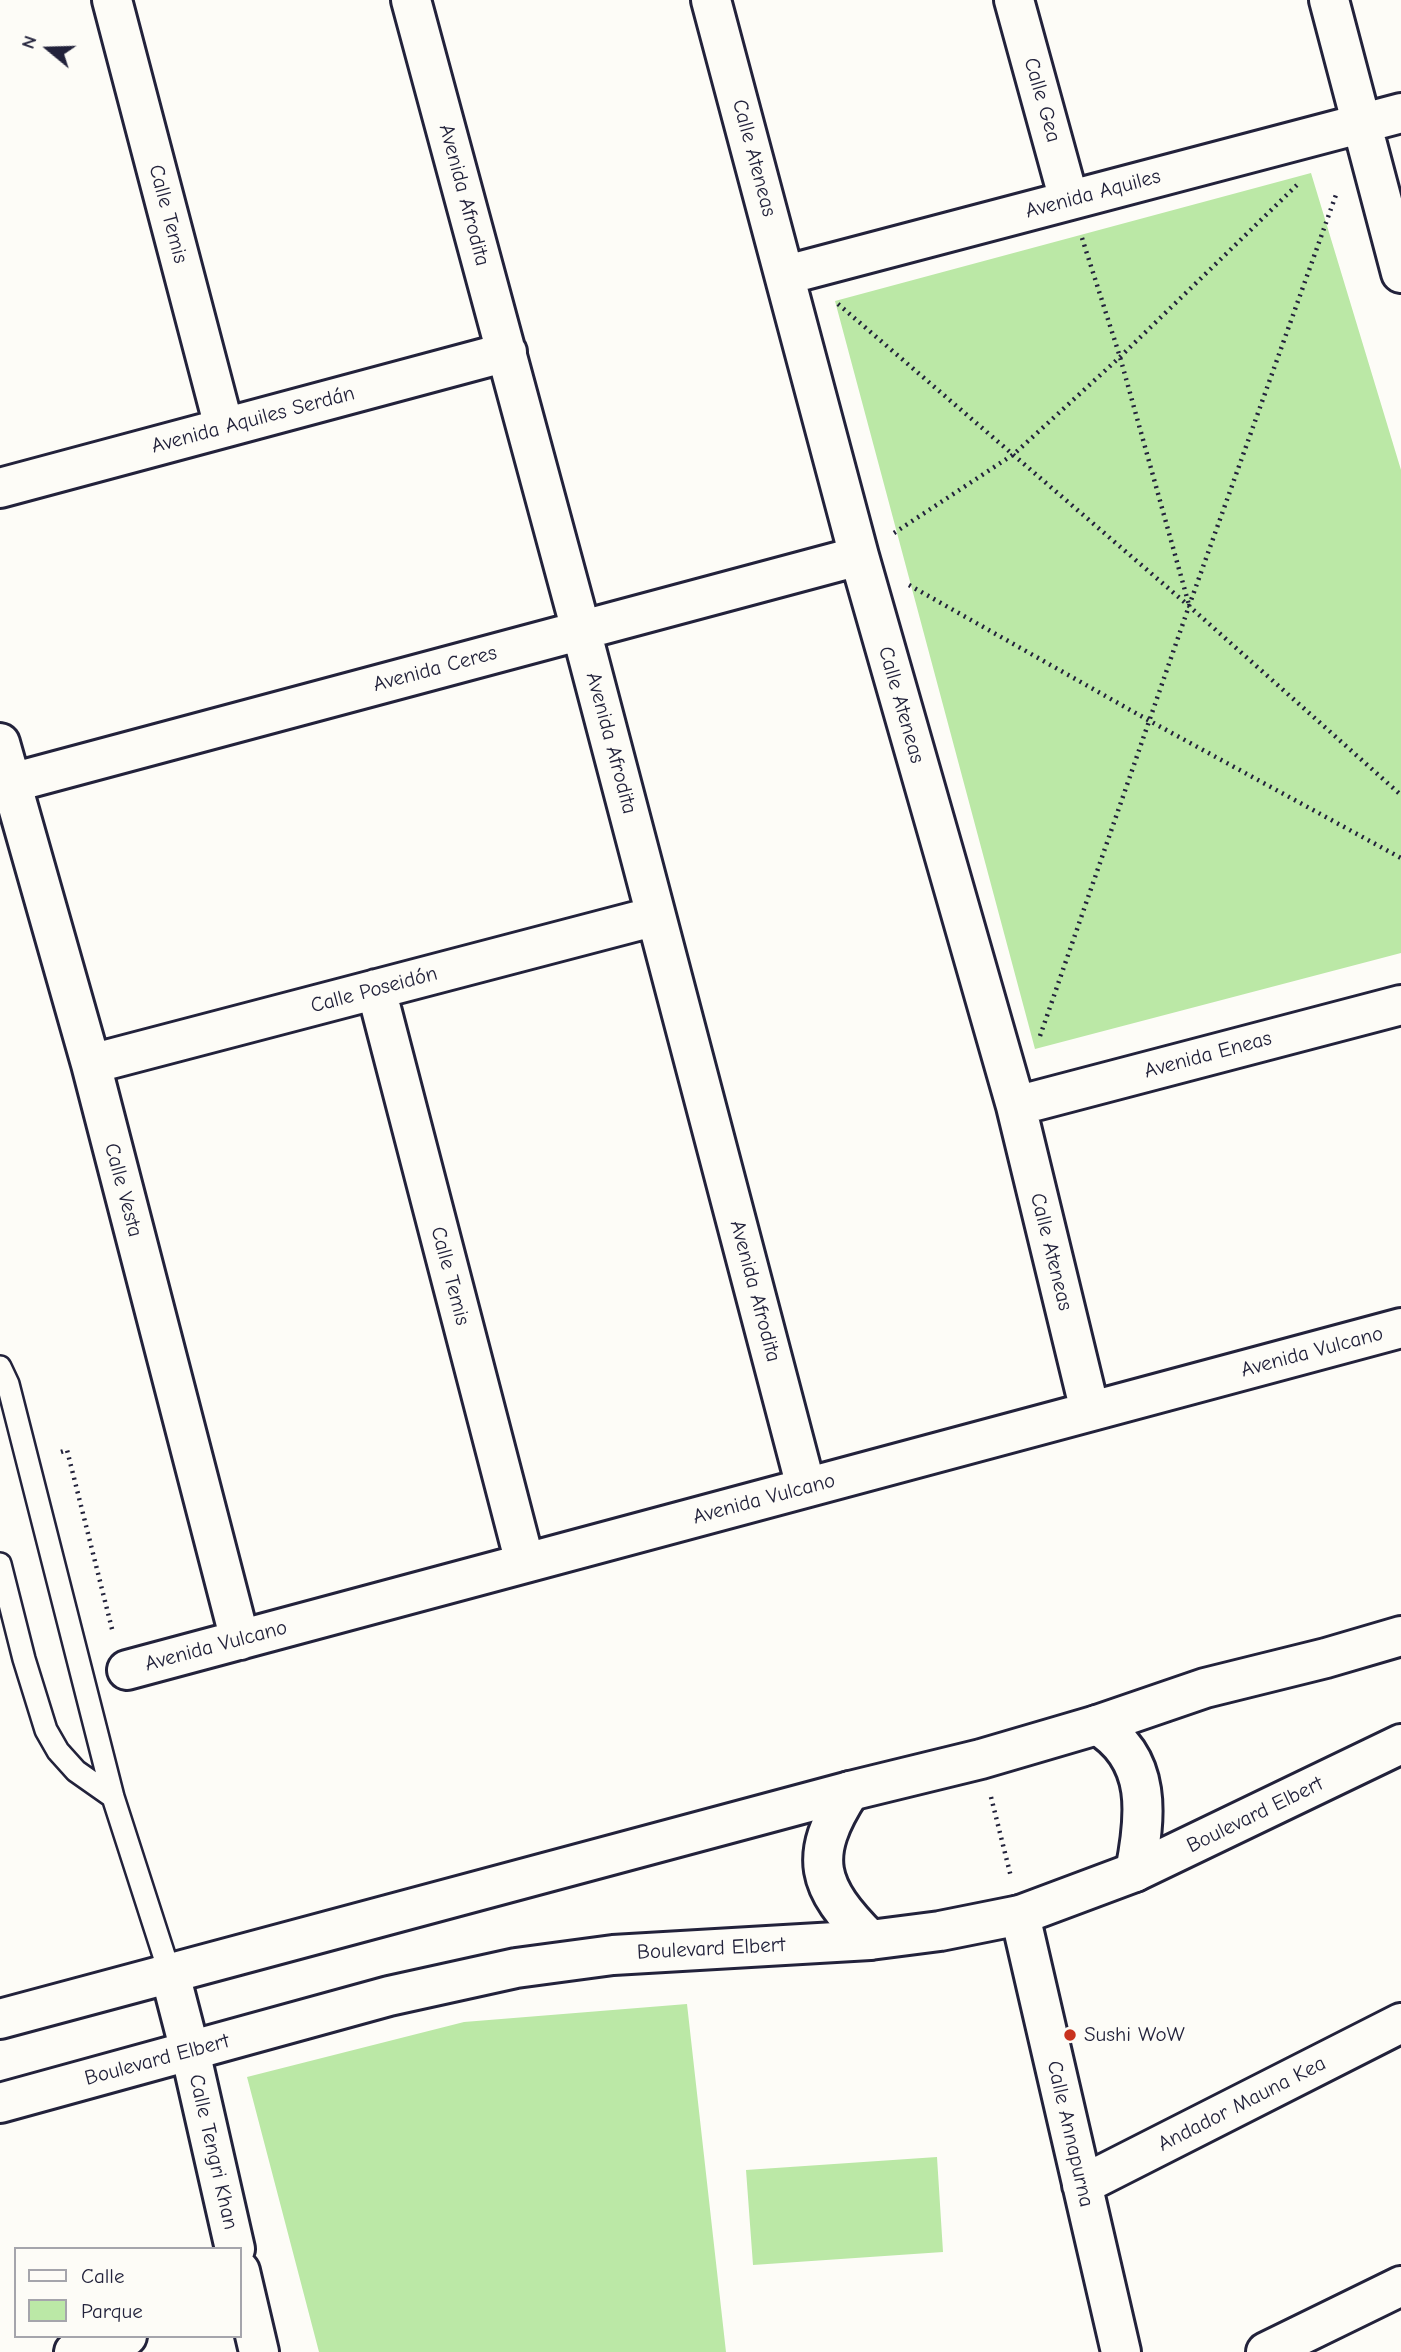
<!DOCTYPE html>
<html>
<head>
<meta charset="utf-8">
<style>
  body { margin:0 }
  #map { position:relative; width:1401px; height:2352px; overflow:hidden; background:#fdfcf7; font-family:"Comic Neue",sans-serif }
  canvas { display:block }
  .legend { position:absolute; left:14px; top:2247px; width:228px; height:91px; box-sizing:border-box; background:#fdfcf7; border:2px solid #a5a5ac; margin:0; padding:9px 12px; list-style:none; font-size:21px; color:#22223b }
  .legend li { display:flex; align-items:center; gap:14px; height:35px }
  .legend b { width:35px; border:2px solid #a5a5ac }
  .north { position:absolute; left:14px; top:14px; width:70px; height:70px; -webkit-text-stroke:5px #fdfcf7; paint-order:stroke; rotate:289deg; font-size:19px; font-weight:700; line-height:28px; text-align:center; color:#22223b }
  .north::after { content:''; display:block; margin:auto; width:24px; height:32px; background:#22223b; clip-path:polygon(50% 0,100% 100%,50% 72%,0 100%) }
</style>
</head>
<body>
<div id="map">
<canvas width="1401" height="2352"></canvas>
<ul class="legend">
<li><b style="height:9px;background:#fdfcf7"></b>Calle</li>
<li><b style="height:19px;background:#bbe8a6"></b>Parque</li>
</ul>
<div class="north">N</div>
</div>
<script>
const ctx = document.querySelector('canvas').getContext('2d');
ctx.lineJoin = 'round';
function fill(path, color) {
  ctx.fillStyle = color;
  ctx.fill(path, 'evenodd');
}
function strokePath(path, color, width, dash) {
  ctx.strokeStyle = color;
  ctx.lineWidth = width;
  ctx.lineCap = dash ? 'butt' : 'round';
  ctx.setLineDash(dash || []);
  ctx.stroke(path);
}
function label(font, color, halo, rows, align = 'center') {
  ctx.font = font + ' "Comic Neue",sans-serif';
  ctx.lineWidth = 6;
  ctx.setLineDash([]);
  ctx.textBaseline = 'middle';
  ctx.strokeStyle = halo;
  ctx.fillStyle = color;
  for (const [text, x, y, turn = 0] of rows) {
    ctx.save();
    ctx.translate(x, y);
    ctx.rotate((+turn || 0) * Math.PI / 180);
    ctx.textAlign = isNaN(turn) ? turn : align;
    if (halo) ctx.strokeText(text, 0, 0);
    ctx.fillText(text, 0, 0);
    ctx.restore();
  }
}
fill(new Path2D(`
  M1311,173L1401,470V953L1035,1049L835,301Z
  M687,2004L726,2352H319L247,2077L464,2022Z
  M937,2157L943,2252L753,2265L746,2170Z`), '#bbe8a6');
const lane = new Path2D(`
  M0,1367L8,1384L113,1797L170,1974
  M0,1564L24,1659L46,1730L58,1751L76,1771L113,1797`);
const street = new Path2D(`
  M112,0L224,427
  M411,0L581,630L806,1487
  M711,0L859,556L1016,1106L1090,1411
  M1014,0L1069,200
  M1329,0L1401,273
  M786,275L1401,113
  M0,488L507,352
  M0,743L91,1064L240,1640
  M11,783L859,556
  M376,989L525,1563
  M91,1064L656,916
  M1016,1106L1401,1005
  M127,1670L1401,1328
  M1097,1725C1153,1758 1146,1817 1135,1872
  M850,1791C807,1857 817,1887 870,1940
  M1020,1915L1121,2352
  M170,1974L190,2051L235,2249
  M1082,2185L1401,2023
  M240,2271L259,2352
  M74,2352L127,2336
  M1266,2352L1401,2286`);
const secondary = new Path2D(`
  M0,2019L850,1791L981,1759L1097,1725L1205,1688L1326,1658L1401,1636
  M0,2103L389,1996L516,1968L613,1955L870,1940L940,1931L1020,1915L1135,1872L1401,1744`);
strokePath(lane, '#22223b', 26);
strokePath(street, '#22223b', 44);
strokePath(secondary, '#22223b', 44);
strokePath(new Path2D(`
  M1082,238L1120,357L1189,605
  M838,304L1189,606L1401,795
  M894,533L1014,454L1120,357L1299,183
  M909,585L1148,720L1401,858
  M1040,1036L1189,606L1337,192
  M61,1452L67,1450L113,1633
  M991,1797L1011,1877`), '#22223b', 4.5, [2, 5]);
strokePath(lane, '#fdfcf7', 21);
strokePath(street, '#fdfcf7', 38);
strokePath(secondary, '#fdfcf7', 38);
for (const [x, y, r, color] of [
  [1070,2035,7,"#c8321e"]
]) {
  const dot = new Path2D();
  dot.arc(x, y, r, 0, 2 * Math.PI);
  ctx.fillStyle = color;
  ctx.fill(dot);
  strokePath(dot, '#fdfcf7', 2.5);
}
label('21px', '#22223b', '#fdfcf7', [
  ["Calle Gea",1042,100,74],
  ["Calle Ateneas",754,158,75],
  ["Avenida Aquiles",1093,194,-15],
  ["Avenida Afrodita",464,195,75],
  ["Calle Temis",168,214,75],
  ["Avenida Aquiles Serdán",253,420,-15],
  ["Avenida Ceres",435,669,-15],
  ["Calle Ateneas",901,705,74],
  ["Avenida Afrodita",611,743,75],
  ["Calle Poseidón",374,990,-15],
  ["Avenida Eneas",1208,1055,-15],
  ["Calle Vesta",123,1190,75],
  ["Calle Ateneas",1051,1252,76],
  ["Calle Temis",450,1276,75],
  ["Avenida Afrodita",755,1291,75],
  ["Avenida Vulcano",1312,1352,-15],
  ["Avenida Vulcano",764,1499,-15],
  ["Avenida Vulcano",216,1646,-15],
  ["Boulevard Elbert",1255,1815,-26],
  ["Boulevard Elbert",711,1949,-3],
  ["Boulevard Elbert",157,2060,-15],
  ["Andador Mauna Kea",1242,2104,-27],
  ["Calle Annapurna",1070,2134,77],
  ["Calle Tengri Khan",213,2152,77]
]);
label('21px', '#22223b', '#fdfcf7', [
  ["Sushi WoW",1084,2035]
], 'left');
</script>
</body>
</html>
